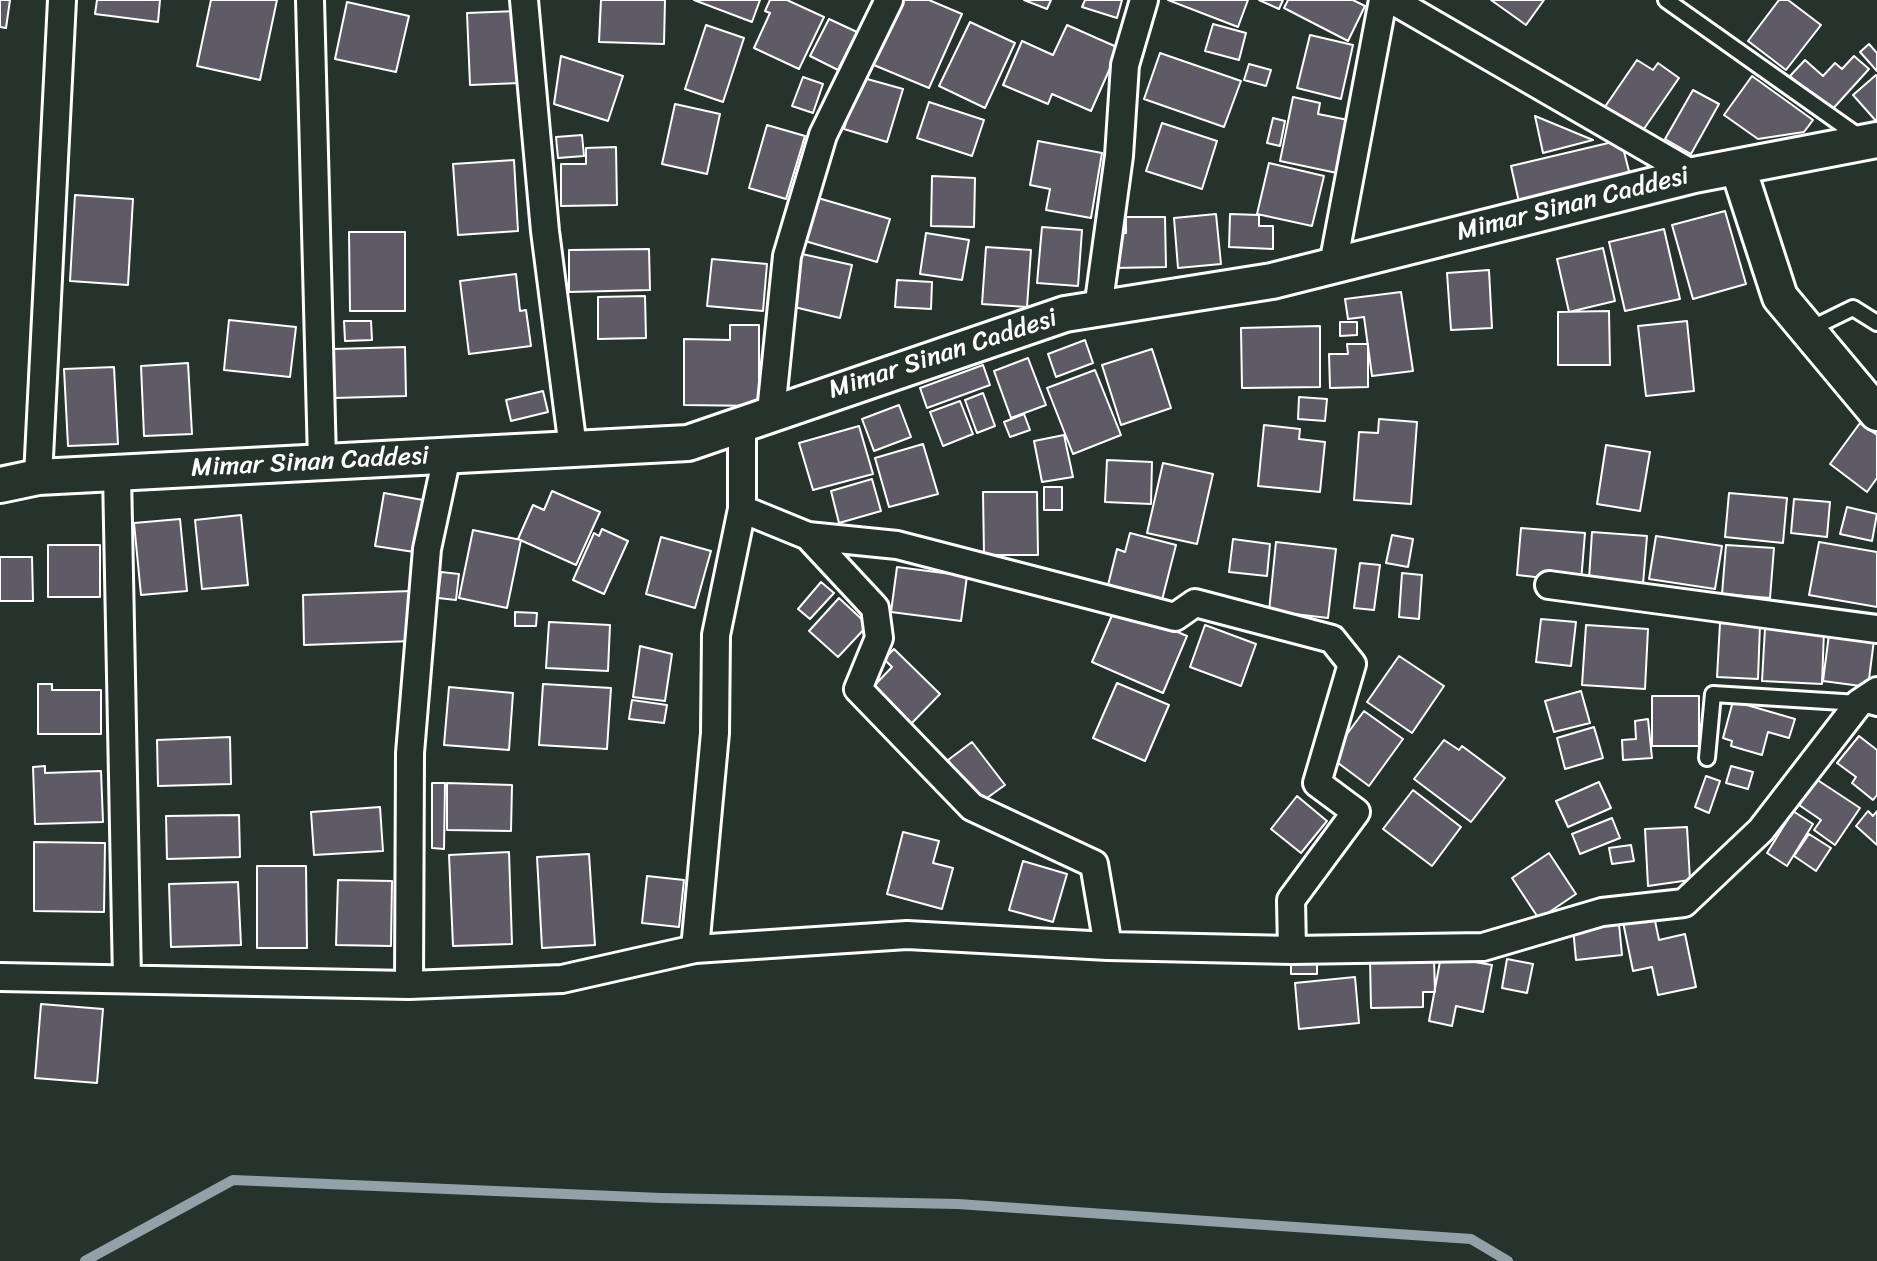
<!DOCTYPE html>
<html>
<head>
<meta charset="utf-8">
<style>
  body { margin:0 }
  canvas { display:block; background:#26332d }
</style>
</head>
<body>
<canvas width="1877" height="1261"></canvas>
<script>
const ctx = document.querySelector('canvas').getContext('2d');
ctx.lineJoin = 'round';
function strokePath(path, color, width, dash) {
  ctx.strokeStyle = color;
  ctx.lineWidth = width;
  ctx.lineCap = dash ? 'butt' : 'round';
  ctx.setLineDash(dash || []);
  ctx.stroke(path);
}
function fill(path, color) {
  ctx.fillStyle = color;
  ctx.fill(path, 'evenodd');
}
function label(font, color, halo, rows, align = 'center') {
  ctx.font = font + ' Sriracha,sans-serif';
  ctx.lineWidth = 6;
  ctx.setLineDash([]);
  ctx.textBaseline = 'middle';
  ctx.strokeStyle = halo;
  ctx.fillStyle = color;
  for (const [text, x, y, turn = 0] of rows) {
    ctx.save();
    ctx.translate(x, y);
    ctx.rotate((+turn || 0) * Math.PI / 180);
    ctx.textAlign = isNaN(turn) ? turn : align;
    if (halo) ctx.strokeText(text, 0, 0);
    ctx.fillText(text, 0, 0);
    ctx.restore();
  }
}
strokePath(new Path2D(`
  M85,1261L233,1180L661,1198L958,1204L1471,1239L1508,1261`), '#92a2a8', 10);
const building = new Path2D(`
  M0,0H10L6,28L0,27Z
  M97,0H160L158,22L95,14Z
  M211,0H277L260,80L197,66Z
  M601,0H665L664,44L599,42Z
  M694,0H760L752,22Z
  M770,0H787L824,17L799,69L754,48L770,13L765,11Z
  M900,0H929L962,14L929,88L869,63Z
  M1024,0H1051L1047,9Z
  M1085,0H1122L1117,18L1082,7Z
  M1168,0H1248L1238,27Z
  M1259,0H1283L1279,9Z
  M1288,0H1353L1365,6L1348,41L1284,8Z
  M1491,0H1544L1526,25Z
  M1779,0H1788L1821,25L1786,70L1748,41Z
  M347,2L409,16L396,72L335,59Z
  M517,11L520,83L470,85L467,13Z
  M829,19L857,32L838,70L810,56Z
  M970,22L1015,43L985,108L939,86Z
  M1213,24L1246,33L1239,60L1205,51Z
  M706,25L744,38L723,102L685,89Z
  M1067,25L1119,48L1091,111L1052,94L1048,104L1003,85L1022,41L1053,55Z
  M1310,35L1353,45L1341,99L1297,88Z
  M1869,44L1877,53V71L1860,52Z
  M1160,53L1241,81L1224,127L1144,99Z
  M561,56L623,76L608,121L554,104Z
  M1854,56L1869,69L1830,112L1790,76L1805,60L1823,76L1835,63L1842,69Z
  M1637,60L1653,70L1658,63L1679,78L1637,139L1600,114Z
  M1249,64L1271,70L1266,86L1244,80Z
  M1876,75L1877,76V122L1853,95Z
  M1752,76L1813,120L1804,132L1758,139L1724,115Z
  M803,77L823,84L813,113L792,106Z
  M860,77L903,89L887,142L844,129Z
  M1693,90L1719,104L1691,154L1665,139Z
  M1293,97L1320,103L1318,114L1348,120L1337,173L1280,161Z
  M929,102L984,120L972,156L917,138Z
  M675,104L720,114L707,174L662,164Z
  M1535,116L1593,140L1543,153Z
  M1273,118L1285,121L1280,146L1267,143Z
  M1162,123L1217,141L1202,189L1146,171Z
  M767,125L805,136L786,199L749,188Z
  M582,135L584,156L558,158L556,137Z
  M1621,140L1630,175L1519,202L1511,166Z
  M1038,141L1102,153L1091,218L1046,210L1050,189L1030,185Z
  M616,147L617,205L561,206V164H586V148Z
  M514,160L518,231L458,235L453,164Z
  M1269,163L1324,176L1312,226L1257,214Z
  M932,176L975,178L974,227L931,226Z
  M75,195L133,199L128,285L70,281Z
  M818,198L890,219L877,262L805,241Z
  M1725,211L1746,284L1693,299L1672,225Z
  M1216,214L1221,264L1178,268L1174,218Z
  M1230,214L1259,215V226H1273V249L1229,247Z
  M1126,217H1165L1166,267L1114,268L1113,234L1126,233Z
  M1042,227L1082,230L1078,286L1037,283Z
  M1664,229L1680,299L1625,311L1609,242Z
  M349,232H405V311H350Z
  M926,233L969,240L962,280L920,274Z
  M986,247L1031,250L1027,307L982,304Z
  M1603,248L1615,301L1569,312L1557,259Z
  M649,249L650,290L569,292V250Z
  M802,254L852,265L840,318L790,306Z
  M712,259L767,264L763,311L707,306Z
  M1489,270L1492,328L1451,330L1447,273Z
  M516,274L520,311L526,310L531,346L469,354L460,281Z
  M897,280L932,282L931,309L895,307Z
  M1401,292L1413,371L1372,376L1364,317L1348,319L1345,299Z
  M645,296L646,338L598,339V297Z
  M1609,311L1610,365H1558V312Z
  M229,320L296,327L290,377L224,370Z
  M344,321H371L372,340L345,341Z
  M1687,321L1694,391L1646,396L1638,326Z
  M1340,322H1357V335L1340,336Z
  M730,325H759V406L684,405V339L730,340Z
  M1320,326V387L1242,388L1241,328Z
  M1085,340L1093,363L1056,377L1048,354Z
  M1347,344H1368V387L1330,388L1329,354H1348Z
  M405,347L406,396L334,398L333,349Z
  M1152,349L1171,408L1121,425L1102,365Z
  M1028,358L1046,405L1011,418L994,371Z
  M188,363L192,434L144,436L141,366Z
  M983,365L990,385L927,408L920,388Z
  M114,367L118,444L68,446L64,369Z
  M1095,370L1121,435L1073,454L1047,388Z
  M543,391L548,412L511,421L506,400Z
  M983,393L995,426L977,433L965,400Z
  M1299,397L1327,399L1325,421L1298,419Z
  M960,401L973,434L943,446L930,412Z
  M899,405L911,437L874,451L862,419Z
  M1024,414L1030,430L1010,437L1004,422Z
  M1379,419L1417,422L1411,504L1354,500L1359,432L1378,433Z
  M1860,423L1877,435V478L1867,492L1830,464Z
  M1264,425L1300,429L1299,439L1325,442L1320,492L1258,486Z
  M859,426L873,474L813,490L799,443Z
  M1064,435L1073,477L1042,482L1034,441Z
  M923,444L938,494L889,507L875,458Z
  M1606,445L1650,452L1640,511L1597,504Z
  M1107,460L1152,462L1151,504L1105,502Z
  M1163,463L1213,474L1197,544L1147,533Z
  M872,479L881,511L839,523L831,491Z
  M1044,487H1062V510H1044Z
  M552,491L600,512L576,565L518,539L533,505L544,510Z
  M983,492H1037L1038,555H984Z
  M384,493L423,500L414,552L375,546Z
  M1729,493L1787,498L1783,543L1725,537Z
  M1794,499L1830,502L1827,537L1791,533Z
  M1847,507L1877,514L1872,541L1840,534Z
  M241,515L248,585L202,589L195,520Z
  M180,519L187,591L141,595L134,523Z
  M1521,528L1585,533L1581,582L1517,575Z
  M602,529L628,541L604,594L573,580L594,533L599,536Z
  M473,530L521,540L507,608L459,598Z
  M1592,532L1647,536L1643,584L1589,579Z
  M1130,533L1176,545L1160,608L1106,593L1117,549L1125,552Z
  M1392,535L1413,539L1408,567L1386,563Z
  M1656,536L1722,546L1715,589L1649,579Z
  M661,537L711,551L695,608L646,594Z
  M1233,539L1270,544L1267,576L1229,572Z
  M1276,542L1336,549L1328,618L1269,611Z
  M1819,542L1877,552V607L1809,595Z
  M48,545H100V597H48Z
  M1726,545L1774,548L1770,598L1722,594Z
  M0,557H32L33,601H0Z
  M1360,563L1380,565L1374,610L1354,608Z
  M897,567L967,576L961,621L891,612Z
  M441,572L459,574L456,600L438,598Z
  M1402,573L1422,575L1419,619L1399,617Z
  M821,582L834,593L810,619L798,609Z
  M410,591L412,641L304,645L303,595Z
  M839,598L868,625L838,657L809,631Z
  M1116,606L1187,636L1163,693L1092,662Z
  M515,612L537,613L536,626H515Z
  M1541,619L1576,622L1571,666L1536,662Z
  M549,622L610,625L608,671L546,668Z
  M1720,623L1760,625L1758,679L1717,677Z
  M1205,625L1256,644L1241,686L1190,667Z
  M1586,625L1648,629L1645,689L1582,685Z
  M1765,628L1824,631L1822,684L1762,681Z
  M1829,634L1874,640L1868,687L1823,681Z
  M640,646L672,654L665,701L633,697Z
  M894,649L940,694L909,726L871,689L892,667L884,659Z
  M1399,656L1444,686L1412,733L1367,702Z
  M1117,683L1169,705L1145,761L1093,738Z
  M38,684H52V690H101V734H38Z
  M543,684L611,688L607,749L539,745Z
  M449,687L513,693L509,750L444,745Z
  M1581,691L1590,723L1554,732L1545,701Z
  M1652,696H1699V746H1652Z
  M632,700L667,705L664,723L629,719Z
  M1733,701L1795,719L1789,738L1768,732L1762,755L1731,746L1732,741L1723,738Z
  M1364,711L1403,739L1369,786L1330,757Z
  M1648,719L1652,758L1623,760L1622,740L1636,739L1635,721Z
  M1594,727L1603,758L1565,769L1557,738Z
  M1859,736L1877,750V795L1873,800L1852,783L1856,777L1837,763Z
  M230,737L231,784L158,786L157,740Z
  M1444,740L1459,750L1462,746L1505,778L1471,822L1414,779Z
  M972,742L1005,785L980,803L948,760Z
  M45,766V773L101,771L103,822L35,824L33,767Z
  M1731,766L1753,772L1748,789L1726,783Z
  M1706,776L1720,781L1709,813L1695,807Z
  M1816,779L1860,808L1835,845L1814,830L1821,820L1799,805Z
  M1599,782L1611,808L1568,827L1556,801Z
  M432,783H445L444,849L432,848Z
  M447,783L512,785L511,831L447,830Z
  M1413,790L1461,827L1432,866L1383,829Z
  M1297,796L1327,821L1301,853L1271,829Z
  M380,807L383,851L314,855L311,812Z
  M1793,811L1813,824L1787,866L1767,853Z
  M1868,811L1873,816L1877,811V845L1856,826Z
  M239,815L240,857L167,859L166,816Z
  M1612,818L1620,838L1580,854L1572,834Z
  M1687,827L1690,880L1648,886L1645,829Z
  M903,832L939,841L933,863L953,868L942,909L887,894Z
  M1809,834L1831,848L1816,871L1794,856Z
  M34,842L105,843L104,912L34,911Z
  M1631,845L1634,861L1612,864L1609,848Z
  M509,852L512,944L453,946L449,855Z
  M1549,853L1576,894L1539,919L1512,878Z
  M589,854L595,945L542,948L537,857Z
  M1023,861L1067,874L1053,922L1009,910Z
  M257,866H306L307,948H257Z
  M647,876L684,880L679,927L642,923Z
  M338,880L392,881L391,946L336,945Z
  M238,882L241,945L171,947L169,884Z
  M1654,916L1659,940L1685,934L1696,987L1658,995L1652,967L1633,971L1623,922Z
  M1619,924L1622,955L1576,960L1573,928Z
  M1441,956L1492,965L1483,1012L1456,1006L1452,1026L1429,1021Z
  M1291,957H1317V974H1291Z
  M1434,958L1435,992H1423V1007L1371,1008L1370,959Z
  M1507,959L1533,964L1527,993L1502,988Z
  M1355,977L1359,1023L1299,1029L1295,983Z
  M41,1004L103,1009L97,1083L35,1078Z`);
fill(building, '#5f5b66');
strokePath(building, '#fff', 2);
const service = new Path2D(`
  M1666,0L1861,138
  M1808,330L1853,308L1877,323
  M1707,758L1713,694L1859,703L1877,708`);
const minor = new Path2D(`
  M310,0L322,460
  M524,0L545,231L573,448
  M1392,0L1694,175
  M1333,265L1383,0
  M1098,309L1119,156L1125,65L1144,0
  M771,412L787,256L823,135L889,0
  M117,474L127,979
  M38,477L62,0
  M742,509L808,536L897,545L1175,617L1195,603L1332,639L1352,664L1317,783L1356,812L1291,900L1292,950
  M808,536L875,608L879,638L858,689L972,807L1094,864L1108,946
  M1549,585L1877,629
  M695,949L715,733L716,635L742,509V423
  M0,977L409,985L562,979L695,949L907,935L1108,946L1292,950L1483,947L1602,912L1684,903L1761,830L1859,703L1877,691
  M409,985L410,753L427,549L447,456`);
const tertiary = new Path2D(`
  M1738,168L1780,297L1877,413
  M0,485L38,477L688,443L1065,314L1272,281L1694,175L1877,140`);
strokePath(service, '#fff', 20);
strokePath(minor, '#fff', 32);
strokePath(tertiary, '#fff', 40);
strokePath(service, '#26332d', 14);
strokePath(minor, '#26332d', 26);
strokePath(tertiary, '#26332d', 34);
label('26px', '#fff', '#26332d', [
  ["Mimar Sinan Caddesi",1573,205,-14],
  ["Mimar Sinan Caddesi",943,355,-18],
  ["Mimar Sinan Caddesi",310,463,-3]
]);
</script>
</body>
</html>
